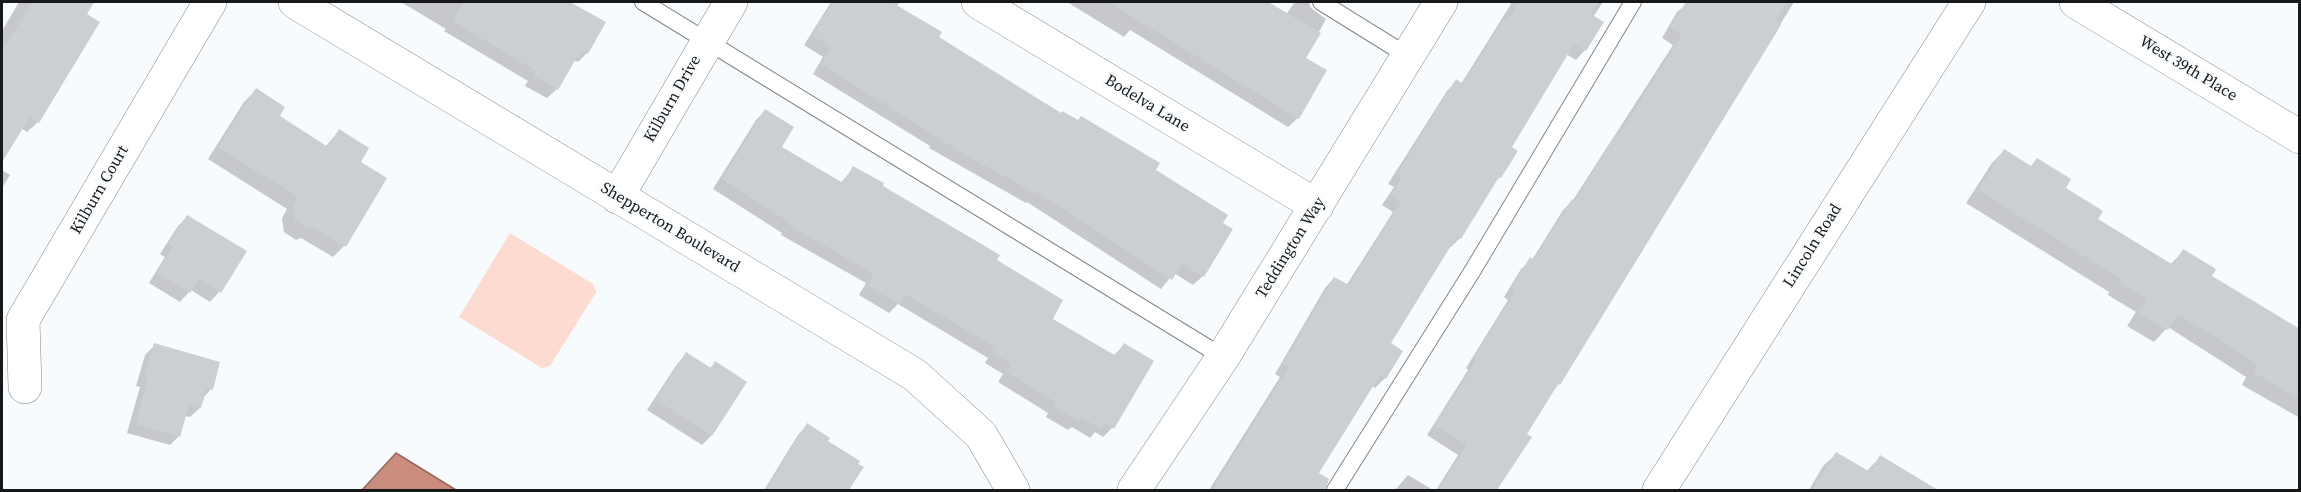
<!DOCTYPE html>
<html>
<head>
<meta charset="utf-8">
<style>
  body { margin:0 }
  #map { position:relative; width:2301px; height:492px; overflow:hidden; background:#f8fbfe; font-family:"Source Serif 4",serif }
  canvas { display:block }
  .frame { position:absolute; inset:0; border:3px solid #171819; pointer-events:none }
</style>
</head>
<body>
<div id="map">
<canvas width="2301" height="492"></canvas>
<div class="frame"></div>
</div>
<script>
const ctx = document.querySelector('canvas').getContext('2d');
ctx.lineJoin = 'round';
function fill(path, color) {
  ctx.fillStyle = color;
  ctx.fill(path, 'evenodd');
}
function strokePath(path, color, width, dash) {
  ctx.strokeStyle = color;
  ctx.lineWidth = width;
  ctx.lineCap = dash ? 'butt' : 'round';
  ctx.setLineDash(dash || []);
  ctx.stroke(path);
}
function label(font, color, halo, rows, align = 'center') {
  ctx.font = font + ' "Source Serif 4",serif';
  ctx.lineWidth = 5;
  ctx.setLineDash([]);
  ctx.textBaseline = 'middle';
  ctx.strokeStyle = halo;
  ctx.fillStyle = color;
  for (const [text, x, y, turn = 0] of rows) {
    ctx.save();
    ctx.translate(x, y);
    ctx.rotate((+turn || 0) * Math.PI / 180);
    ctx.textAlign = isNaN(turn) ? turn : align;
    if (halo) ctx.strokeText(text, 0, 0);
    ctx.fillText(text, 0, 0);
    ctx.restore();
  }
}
fill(new Path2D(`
  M510,233L593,284L596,292L550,366L542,368L459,317Z`), '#fedbd1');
const water = new Path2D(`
  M396,453L456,490H362Z`);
fill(water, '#ca8c7c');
strokePath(water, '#94695e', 1.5);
fill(new Path2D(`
  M19,2H93L85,14L38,122L27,132L21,128L2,159V31Z
  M401,2H557L571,9L587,53L578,62L573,60L557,89L547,98L525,86L528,81L444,31L446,29Z
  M831,2H897L899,3L896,7L937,38L1154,170L1221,224L1203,276L1193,285L1174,273L1161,289L1027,202L1026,203L929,148L930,146L813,74L823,57L804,45Z
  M1067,2H1268L1287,13L1295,2H1309L1311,8L1326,19L1304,59L1298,118L1288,127L1130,30L1124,37Z
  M1510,2H1603L1593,17L1585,50L1576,60L1566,54L1510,147L1500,177L1493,184L1460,238L1451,247L1449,246L1388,344L1401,351L1385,378L1375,388L1372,386L1307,490H1209L1280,377L1275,374L1325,288L1334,278L1346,286L1393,212L1382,205L1394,187L1388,184L1447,91L1456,81L1461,84L1511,4Z
  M1690,2H1794L1575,359L1525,434L1493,490H1436L1458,455L1427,435L1468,370L1466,368L1508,300L1504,297L1521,269L1532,260L1563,210L1573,200L1673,45L1662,38L1677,12Z
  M256,90L278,116L325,147L339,131L359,162L385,178L344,246L333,257L301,238L296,240L284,232L282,218L287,209L208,159L244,102Z
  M765,111L780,148L840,184L854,167L995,260L1051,319L1113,356L1124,345L1112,428L1103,437L1095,432L1090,438L1072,427L1068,430L1046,417L1048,413L998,382L1003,374L985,363L988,358L898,304L889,313L859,295L866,283L781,235L782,233L713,189L756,120Z
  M2004,151L2064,188L2096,219L2171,264L2183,251L2210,276L2300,330V418L2242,385L2246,377L2168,327L2154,342L2127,326L2136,312L2108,295L2109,292L1966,203L1992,163Z
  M2,170L10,175L2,188Z
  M187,217L245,252L219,292L210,302L191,290L180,302L149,283L165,257L160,254L178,226Z
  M155,345L211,389L203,398L200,408L190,417L185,416L179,436L170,445L127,433L140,387L136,386L145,355Z
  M686,354L709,369L715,363L745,382L711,436L702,445L647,410L677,364Z
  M807,425L826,442L862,467L848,490H764L798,435Z
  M1836,454L1866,472L1880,457L1917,479L1911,490H1809L1823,466Z
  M1408,475L1433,490H1395Z`), '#0003');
fill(new Path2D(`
  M33,2H94L87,14L100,22L39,123L30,117L2,162V50Z
  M464,2H570L606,22L588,54L581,50L558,90L534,76L536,71L453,21Z
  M833,2H891L942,32L939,37L1061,113L1062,111L1078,120L1081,116L1160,163L1156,170L1228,215L1223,223L1233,229L1204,277L1182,263L1172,280L1038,193L1037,194L967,156L821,64L832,47L812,35Z
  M1108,2H1267L1321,33L1306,58L1327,70L1299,119Z
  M1519,2H1599L1591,14L1604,22L1586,51L1574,44L1512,147L1518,151L1501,178L1499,177L1461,239L1457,236L1391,343L1403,351L1386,379L1380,375L1319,473L1329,479L1325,490H1212L1289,367L1283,364L1334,277L1349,285L1401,202L1391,195L1402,177L1397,174L1456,79L1463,84L1504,19L1507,21Z
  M1686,2H1787L1775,21L1781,25L1576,359L1560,385L1558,384L1527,434L1532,437L1497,490H1438L1467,445L1435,425L1477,360L1474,358L1516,290L1512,287L1530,257L1534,260L1572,199L1575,201L1616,135L1618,136L1682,35L1670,28Z
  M256,88L285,107L280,116L328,147L339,129L369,148L361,162L387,178L346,247L313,227L309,229L295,220L293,205L298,197L218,147Z
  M765,109L794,127L782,147L843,183L853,166L884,183L883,186L1000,255L997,260L1063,300L1053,319L1116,356L1124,343L1154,361L1114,429L1105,423L1101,429L1081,417L1079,421L1054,407L1057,403L1007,372L1012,364L993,353L997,348L905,294L899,304L867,285L874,274L789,225L791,223L722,179Z
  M2004,149L2031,166L2037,158L2071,179L2066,188L2103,211L2098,219L2173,265L2183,249L2216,269L2212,276L2300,329V399L2253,372L2258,364L2178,314L2168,330L2138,313L2147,299L2119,282L2121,279L1978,190Z
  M187,215L247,251L221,293L199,279L190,293L157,273L173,247L168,244Z
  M154,343L220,362L213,390L207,388L201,408L189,405L180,437L136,424L148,378L145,377Z
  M686,352L711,368L715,361L747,382L712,436L656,400Z
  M807,423L830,438L828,441L860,461L858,464L864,467L849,490H766Z
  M1836,452L1870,472L1880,455L1938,490H1812Z`), '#cccfd1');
const lane = new Path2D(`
  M643,2L1223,357
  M1321,2L1408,56
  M1335,490L1473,270L1633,2`);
const street = new Path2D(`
  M295,2L915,375L981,435L1013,490
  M978,2L1317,206
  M2076,2L2300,137
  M617,197L731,2
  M25,387L23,320L210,2
  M1134,490L1223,357L1441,2
  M1659,490L1969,2`);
strokePath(lane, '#838688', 18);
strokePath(street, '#838688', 34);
strokePath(lane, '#fff', 16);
strokePath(street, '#fff', 33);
label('16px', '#171819', '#f8fbfe', [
  ["West 39th Place",2188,69,31],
  ["Kilburn Drive",673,99,-60],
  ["Bodelva Lane",1147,104,31],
  ["Kilburn Court",100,190,-60],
  ["Shepperton Boulevard",670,228,31],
  ["Lincoln Road",1813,246,-58],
  ["Teddington Way",1291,248,-58]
]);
</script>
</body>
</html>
